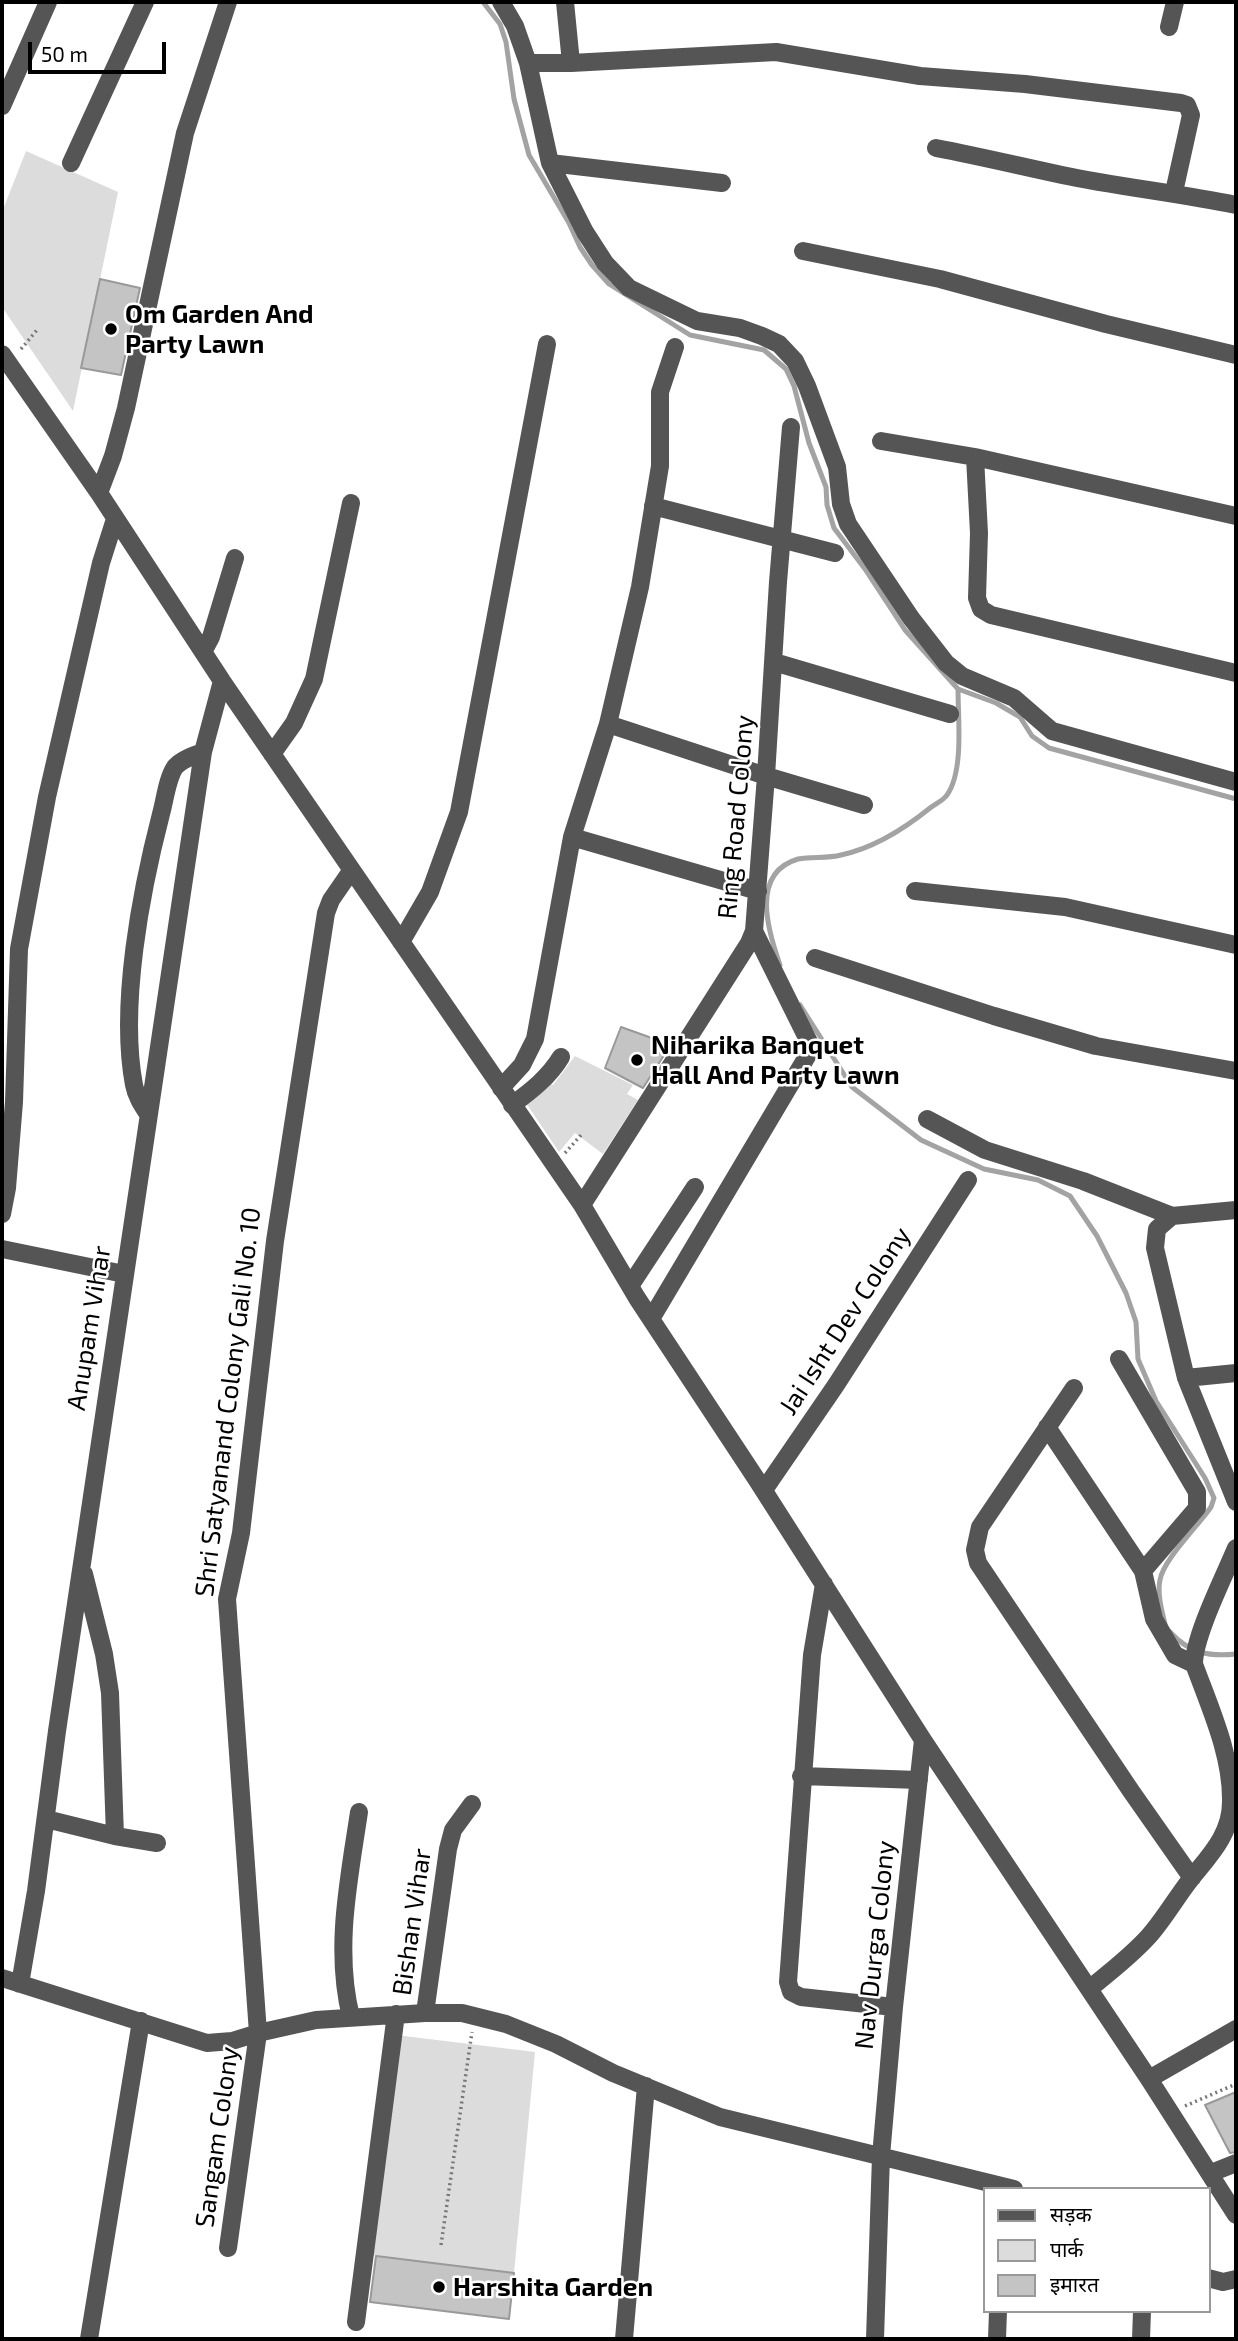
<!DOCTYPE html>
<html>
<head>
<meta charset="utf-8">
<style>
  body { margin:0 }
  #map { position:relative; width:1238px; height:2341px; overflow:hidden; background:#fff; font-family:"Exo 2","Noto Sans Devanagari",sans-serif }
  canvas { display:block }
  .frame { position:absolute; inset:0; border:4px solid #000; pointer-events:none }
  .legend { position:absolute; left:983px; top:2187px; width:228px; height:126px; box-sizing:border-box; background:#fff; border:2px solid #999; margin:0; padding:9px 12px; list-style:none; font-size:21px; color:#000 }
  .legend li { display:flex; align-items:center; gap:14px; height:35px }
  .legend b { width:35px; border:2px solid #999 }
  .scale { position:absolute; left:28px; top:42px; width:138px; height:32px; box-sizing:border-box; border:4px solid #000; border-top:0; padding-left:9px; font-size:21px; line-height:24px; white-space:nowrap; color:#000; -webkit-text-stroke:5px #fff; paint-order:stroke }
</style>
</head>
<body>
<div id="map">
<canvas width="1238" height="2341"></canvas>
<div class="frame"></div>
<ul class="legend">
<li><b style="height:9px;background:#555"></b>सड़क</li>
<li><b style="height:19px;background:#dcdcdc"></b>पार्क</li>
<li><b style="height:19px;background:#c4c4c4"></b>इमारत</li>
</ul>
<div class="scale">50 m</div>
</div>
<script>
const ctx = document.querySelector('canvas').getContext('2d');
ctx.lineJoin = 'round';
function fill(path, color) {
  ctx.fillStyle = color;
  ctx.fill(path, 'evenodd');
}
function strokePath(path, color, width, dash) {
  ctx.strokeStyle = color;
  ctx.lineWidth = width;
  ctx.lineCap = dash ? 'butt' : 'round';
  ctx.setLineDash(dash || []);
  ctx.stroke(path);
}
function label(font, color, halo, rows, align = 'center') {
  ctx.font = font + ' "Exo 2",sans-serif';
  ctx.lineWidth = 5;
  ctx.setLineDash([]);
  ctx.textBaseline = 'middle';
  ctx.strokeStyle = halo;
  ctx.fillStyle = color;
  for (const [text, x, y, turn = 0] of rows) {
    ctx.save();
    ctx.translate(x, y);
    ctx.rotate((+turn || 0) * Math.PI / 180);
    ctx.textAlign = isNaN(turn) ? turn : align;
    if (halo) ctx.strokeText(text, 0, 0);
    ctx.fillText(text, 0, 0);
    ctx.restore();
  }
}
fill(new Path2D(`
  M26,151L118,192L73,411L2,307V212Z
  M575,1056L633,1085L627,1094L638,1100L603,1154L575,1133L559,1152L526,1103L548,1082L553,1085Z
  M396,2035L535,2052L514,2273L369,2255Z`), '#dcdcdc');
strokePath(new Path2D(`
  M483,2L500,24L506,42L514,99L529,155L569,223L580,247L592,265L609,284L690,335L764,350L786,369L794,386L809,443L826,487L827,505L834,528L865,569L905,630L958,689C958,718 964,771 947,795C944,800 935,804 930,808C904,829 874,848 841,855C827,859 812,856 798,859C750,873 768,931 780,965
  M958,689L996,703L1020,717L1032,736L1049,748L1236,799
  M800,1005L852,1087L921,1140L984,1169L1038,1180L1070,1196L1097,1236L1126,1293L1136,1322L1138,1359L1156,1401L1205,1478L1214,1498L1211,1507C1198,1526 1163,1560 1160,1580C1157,1594 1162,1611 1165,1624
  M1170,1632C1189,1653 1209,1657 1236,1654`), '#a3a3a3', 5);
const building = new Path2D(`
  M100,279L140,288L121,375L81,368Z
  M621,1027L649,1037L668,1049L643,1088L605,1068Z
  M1236,2092V2152L1230,2153L1205,2105Z
  M376,2256L514,2273L509,2319L370,2302Z`);
fill(building, '#c4c4c4');
strokePath(building, '#999', 2);
strokePath(new Path2D(`
  M21,349L37,330
  M565,1153L582,1134
  M1185,2106L1236,2084
  M441,2245L472,2032`), '#777', 3.5, [2, 3.5]);
strokePath(new Path2D(`
  M501,2L515,26L528,63L550,163L585,232L605,263L629,288L697,321L740,328L762,336L779,344L795,361L807,386L837,467L841,504L848,524L911,618L946,663L962,676L1014,698L1052,731L1236,782
  M565,2L571,63
  M1169,27L1175,2
  M528,63H571L776,52L920,76L1025,84L1181,103L1187,105L1191,115L1174,192
  M2,106L48,2
  M936,148C978,156 1020,166 1062,175C1119,187 1178,193 1236,205
  M71,163L145,2
  M550,163L722,183
  M803,251L940,279L1106,324L1236,355
  M2,354L99,493L222,681L582,1205L637,1298L757,1480L923,1740L1149,2079L1236,2215
  M881,441L975,457L1236,516
  M975,457L979,533L977,598L981,609L991,615L1236,673
  M99,493L113,456L126,408L185,133L228,2
  M653,506L835,553
  M203,652L211,637L235,558
  M774,662L950,714
  M608,724L766,776L864,805
  M272,754L294,723L314,679L351,503
  M572,837L758,891
  M915,891L1065,907L1236,945
  M401,942L430,892L459,812L547,344
  M815,958L994,1016L1096,1046L1236,1071
  M501,1088L522,1065L535,1039L572,837L608,724L640,587L660,466V392L675,347
  M512,1105C531,1091 549,1077 561,1057
  M148,1114C142,1105 136,1096 134,1085C119,1006 141,891 161,814C165,800 167,779 175,767C182,759 193,756 203,752
  M927,1119L985,1150L1083,1181L1172,1216
  M582,1205L749,943L754,931L766,776L778,582L791,427
  M1236,1210L1172,1216L1157,1229L1155,1248L1186,1378L1236,1502
  M2,1214L7,1188L14,1102L19,949L47,797L101,563L115,519
  M2,1249L124,1274
  M630,1286L695,1187
  M651,1319L812,1048L754,931
  M1119,1359L1197,1492V1508L1143,1571
  M1186,1378L1236,1373
  M1074,1388L980,1527L975,1550L978,1563L1131,1791L1192,1878
  M1047,1427L1143,1571L1154,1619L1175,1655L1194,1664
  M764,1490L836,1385L968,1180
  M84,1574L104,1654L110,1693L115,1836
  M824,1584L812,1655L788,1982L791,1992L801,1997L894,2007
  M801,1776L919,1780
  M46,1819L115,1836L157,1843
  M2,1978L207,2043L232,2041L258,2033L316,2020L425,2013H462L506,2024L556,2044L613,2073L720,2117L1014,2189
  M20,1984L36,1891L57,1731L203,752L222,681
  M1089,1989C1110,1972 1131,1956 1149,1936C1164,1919 1176,1898 1190,1880C1209,1856 1231,1835 1231,1802C1232,1755 1210,1708 1194,1664C1194,1636 1224,1577 1236,1548
  M425,2013L448,1849L453,1830L472,1804
  M351,2017C334,1949 349,1880 359,1812
  M1149,2079L1236,2029
  M1211,2173L1236,2163
  M228,2248L258,2033L227,1599L241,1533L275,1241L326,913L331,900L351,871
  M1208,2278L1223,2282L1236,2279
  M356,2322L396,2014
  M89,2339L141,2021
  M624,2339L646,2086
  M875,2339L881,2156L894,2007L923,1740
  M997,2339L998,2311
  M1141,2339L1142,2311`), '#555', 18);
for (const [x, y, r, color] of [
  [111,329,7,"#000"],
  [637,1060,7,"#000"],
  [439,2287,7,"#000"]
]) {
  const dot = new Path2D();
  dot.arc(x, y, r, 0, 2 * Math.PI);
  ctx.fillStyle = color;
  ctx.fill(dot);
  strokePath(dot, '#fff', 2.5);
}
label('bold 26px', '#000', '#fff', [
  ["Om Garden And",125,314],
  ["Party Lawn",125,344],
  ["Niharika Banquet",651,1045],
  ["Hall And Party Lawn",651,1075],
  ["Harshita Garden",453,2287]
], 'left');
label('26px', '#000', '#fff', [
  ["Ring Road Colony",736,817,-85],
  ["Jai Isht Dev Colony",845,1321,-57],
  ["Anupam Vihar",89,1328,-81],
  ["Shri Satyanand Colony Gali No. 10",228,1402,-83],
  ["Bishan Vihar",412,1922,-82],
  ["Nav Durga Colony",875,1945,-84],
  ["Sangam Colony",217,2137,-82]
]);
</script>
</body>
</html>
